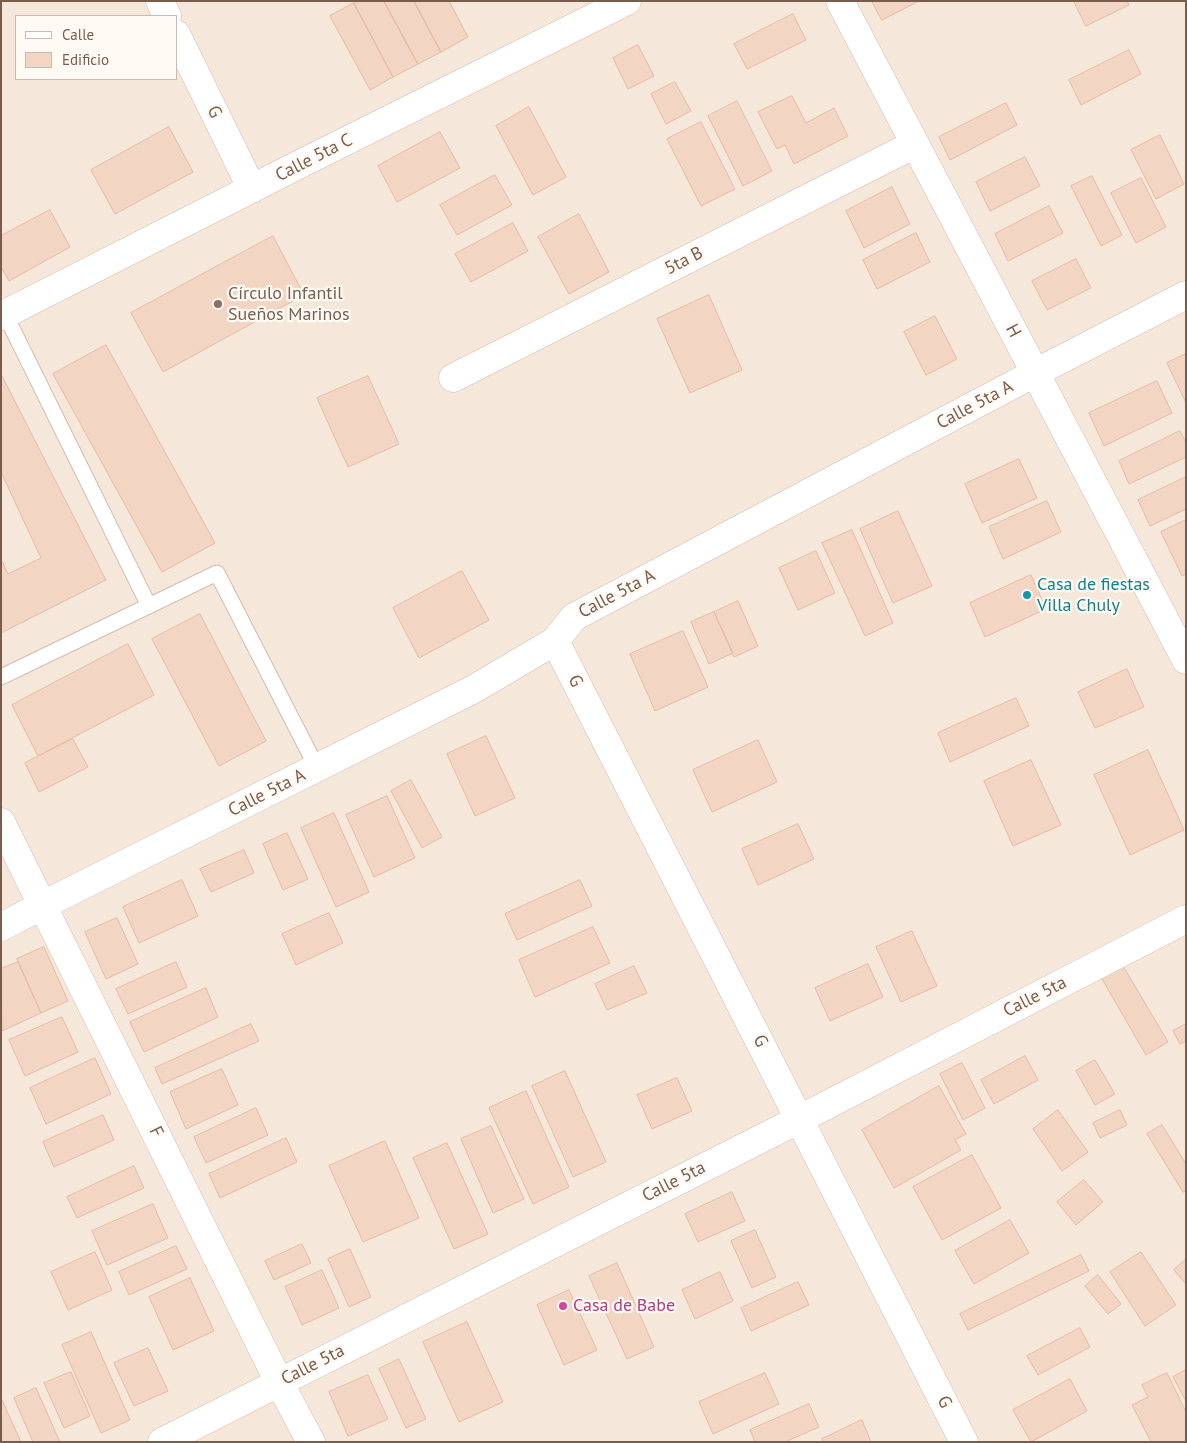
<!DOCTYPE html>
<html>
<head>
<meta charset="utf-8">
<style>
  body { margin:0 }
  #map { position:relative; width:1187px; height:1443px; overflow:hidden; background:#fdf6ec; font-family:"PT Sans",sans-serif }
  canvas { display:block }
  .frame { position:absolute; inset:0; border:2px solid #7a5c4d; pointer-events:none }
  .legend { position:absolute; left:15px; top:15px; width:162px; height:65px; box-sizing:border-box; background:#fffaf3; border:1px solid #cabbb1; margin:0; padding:6px 9px; list-style:none; font-size:15px; color:#7a5c4d }
  .legend li { display:flex; align-items:center; gap:10px; height:25px }
  .legend b { width:25px; border:1px solid #cabbb1 }
</style>
</head>
<body>
<div id="map">
<canvas width="1187" height="1443"></canvas>
<div class="frame"></div>
<ul class="legend">
<li><b style="height:6px;background:#fff"></b>Calle</li>
<li><b style="height:14px;background:#f3d5c3"></b>Edificio</li>
</ul>
</div>
<script>
const ctx = document.querySelector('canvas').getContext('2d');
ctx.lineJoin = 'round';
function fill(path, color) {
  ctx.fillStyle = color;
  ctx.fill(path, 'evenodd');
}
function strokePath(path, color, width, dash) {
  ctx.strokeStyle = color;
  ctx.lineWidth = width;
  ctx.lineCap = dash ? 'butt' : 'round';
  ctx.setLineDash(dash || []);
  ctx.stroke(path);
}
function label(font, color, halo, rows, align = 'center') {
  ctx.font = font + ' "PT Sans",sans-serif';
  ctx.lineWidth = 4.5;
  ctx.setLineDash([]);
  ctx.textBaseline = 'middle';
  ctx.strokeStyle = halo;
  ctx.fillStyle = color;
  for (const [text, x, y, turn = 0] of rows) {
    ctx.save();
    ctx.translate(x, y);
    ctx.rotate((+turn || 0) * Math.PI / 180);
    ctx.textAlign = isNaN(turn) ? turn : align;
    if (halo) ctx.strokeText(text, 0, 0);
    ctx.fillText(text, 0, 0);
    ctx.restore();
  }
}
fill(new Path2D(`
  M1,1H1186V1442H1ZM16,16H176V79H16Z`), '#f5e8da');
const building = new Path2D(`
  M359,1H384L418,64L393,77L354,4Z
  M384,1H414L441,52L418,64Z
  M414,1H449L468,37L441,52Z
  M872,1H919L882,20Z
  M1074,1H1127L1129,5L1086,26Z
  M354,3L393,77L370,90L330,16Z
  M793,14L806,40L747,69L734,44Z
  M638,45L654,76L628,89L613,58Z
  M1129,50L1141,74L1081,105L1069,80Z
  M675,82L691,111L666,124L651,94Z
  M792,96L806,123L834,108L848,136L794,164L785,145L777,149L758,112Z
  M737,101L772,171L743,186L708,116Z
  M1006,103L1017,125L950,160L939,137Z
  M529,107L566,177L533,195L496,126Z
  M701,122L735,189L701,206L667,139Z
  M169,127L193,172L115,214L91,170Z
  M440,132L460,168L397,202L378,166Z
  M1160,135L1184,184L1156,199L1131,150Z
  M1025,157L1040,186L990,211L976,182Z
  M495,175L512,205L457,235L440,205Z
  M1092,176L1122,235L1101,246L1071,186Z
  M1141,178L1166,227L1136,243L1111,193Z
  M892,187L910,224L864,248L846,211Z
  M1049,206L1063,233L1008,261L995,234Z
  M50,210L70,247L9,281L1,267V236Z
  M579,214L609,272L569,294L538,237Z
  M513,223L528,251L471,282L455,254Z
  M916,233L930,262L877,289L863,260Z
  M273,236L304,295L163,372L131,313Z
  M1076,259L1091,288L1047,310L1032,281Z
  M709,295L742,370L690,393L657,319Z
  M935,316L957,359L926,375L904,332Z
  M106,345L215,543L162,572L53,374Z
  M1186,354V403L1167,363Z
  M1,374L106,580L1,633V559L8,574L41,558L1,472Z
  M368,376L399,444L348,467L317,398Z
  M1157,381L1172,413L1104,446L1089,413Z
  M1180,431L1186,443V457L1129,484L1119,461Z
  M1019,459L1037,498L982,523L965,484Z
  M1186,477V509L1150,526L1138,500Z
  M1047,501L1061,532L1003,559L989,527Z
  M898,511L932,586L893,603L860,529Z
  M1186,520V574L1182,576L1161,532Z
  M852,530L893,623L865,636L822,543Z
  M816,551L835,593L798,610L779,568Z
  M462,571L489,620L419,658L393,608Z
  M1031,575L1046,609L985,637L970,603Z
  M738,601L758,646L734,657L714,612Z
  M714,612L733,653L709,664L691,622Z
  M200,614L266,741L219,766L152,639Z
  M683,631L708,687L655,711L630,654Z
  M128,644L154,695L38,756L12,705Z
  M1127,669L1144,707L1095,728L1078,692Z
  M1016,698L1029,726L950,762L938,733Z
  M486,736L515,798L475,816L447,754Z
  M73,739L88,767L39,792L25,763Z
  M758,740L777,782L712,812L693,770Z
  M1148,750L1184,830L1130,855L1094,775Z
  M1031,760L1061,825L1013,846L984,781Z
  M411,780L442,837L422,848L391,791Z
  M387,796L415,858L374,877L346,815Z
  M334,813L369,892L336,907L301,828Z
  M798,824L814,859L758,885L742,849Z
  M287,833L308,879L283,890L263,844Z
  M244,850L254,873L211,892L200,869Z
  M182,880L198,916L139,943L123,907Z
  M580,880L592,906L517,940L505,914Z
  M329,913L343,943L296,965L282,934Z
  M117,918L138,964L106,979L85,932Z
  M593,927L610,963L535,997L519,960Z
  M912,931L937,986L901,1002L876,947Z
  M44,947L68,1001L41,1013L17,959Z
  M18,962L41,1013L2,1031L1,969Z
  M176,962L187,987L128,1014L116,989Z
  M868,964L883,997L830,1021L815,988Z
  M634,966L647,993L607,1010L595,984Z
  M1123,966L1168,1042L1146,1055L1102,979Z
  M206,988L218,1017L144,1052L130,1022Z
  M62,1017L78,1052L25,1076L9,1040Z
  M251,1024L259,1041L162,1084L155,1068Z
  M1186,1024V1041L1180,1044L1173,1031Z
  M1025,1056L1038,1080L994,1104L981,1080Z
  M95,1058L111,1094L46,1124L30,1088Z
  M1095,1060L1115,1094L1095,1105L1076,1071Z
  M962,1063L985,1108L963,1120L940,1074Z
  M222,1069L238,1105L186,1129L170,1092Z
  M565,1071L606,1162L573,1177L532,1086Z
  M677,1078L692,1111L652,1129L637,1095Z
  M939,1086L966,1134L955,1140L961,1150L894,1188L862,1130Z
  M526,1091L569,1187L533,1204L489,1108Z
  M256,1108L268,1135L206,1163L194,1137Z
  M1058,1110L1088,1152L1062,1171L1033,1129Z
  M1120,1110L1127,1125L1100,1138L1093,1123Z
  M103,1115L114,1140L54,1167L43,1142Z
  M1162,1125L1186,1164V1191L1183,1192L1147,1134Z
  M491,1126L524,1199L493,1213L461,1139Z
  M286,1138L297,1162L220,1198L209,1174Z
  M385,1141L419,1218L363,1242L329,1166Z
  M447,1143L488,1234L454,1249L413,1158Z
  M972,1155L1001,1208L942,1240L913,1187Z
  M134,1166L144,1188L77,1218L67,1197Z
  M1084,1180L1103,1202L1076,1225L1057,1202Z
  M732,1192L745,1221L698,1242L685,1214Z
  M153,1204L168,1238L107,1265L92,1231Z
  M1010,1220L1029,1253L974,1284L955,1251Z
  M755,1230L776,1277L752,1288L731,1241Z
  M302,1244L311,1263L274,1280L265,1261Z
  M176,1246L187,1269L129,1295L119,1272Z
  M350,1249L371,1297L349,1307L328,1259Z
  M95,1252L112,1290L68,1310L51,1272Z
  M1141,1252L1176,1305L1145,1326L1110,1272Z
  M1081,1255L1089,1271L968,1330L960,1314Z
  M1186,1259V1284L1174,1270Z
  M617,1263L654,1347L627,1359L589,1276Z
  M322,1270L339,1308L302,1325L285,1287Z
  M720,1272L733,1301L695,1319L682,1290Z
  M1098,1275L1121,1304L1108,1314L1085,1286Z
  M190,1278L214,1331L173,1350L149,1297Z
  M798,1282L809,1305L751,1331L741,1308Z
  M569,1290L597,1350L564,1365L537,1305Z
  M467,1322L503,1402L459,1422L423,1342Z
  M1080,1328L1090,1347L1038,1375L1027,1356Z
  M91,1332L130,1420L101,1433L62,1345Z
  M148,1348L168,1391L134,1406L114,1363Z
  M399,1359L426,1419L406,1428L379,1369Z
  M1186,1370V1401L1173,1377Z
  M71,1372L90,1416L64,1428L44,1383Z
  M765,1373L779,1404L713,1434L699,1402Z
  M1167,1373L1186,1412V1440L1183,1442H1151L1132,1405L1148,1397L1142,1385Z
  M368,1375L388,1419L348,1436L329,1392Z
  M1070,1379L1087,1411L1031,1442L1013,1410Z
  M36,1388L60,1442H33L14,1398Z
  M1,1398L21,1442H1Z
  M809,1404L819,1427L785,1442H755L750,1430Z
  M862,1420L871,1442H823L822,1439Z`);
fill(building, '#f3d5c3');
strokePath(building, '#e6bba3', 1);
const lane = new Path2D(`
  M5,314L149,606
  M1,677L217,573L317,768`);
const street = new Path2D(`
  M160,1L167,16
  M840,1L1186,660
  M176,34L252,189
  M1,316L306,161L627,1
  M453,378L915,144
  M555,641L964,1442
  M1,822L279,1382L311,1442
  M1,927L43,905L474,689L555,641L574,617L1035,373L1186,295`);
const secondary = new Path2D(`
  M162,1442L800,1119L1186,919`);
strokePath(lane, '#d1beb0', 17);
strokePath(street, '#d1beb0', 29);
strokePath(secondary, '#d6c0b0', 29);
strokePath(lane, '#fff', 15);
strokePath(street, '#fff', 28);
strokePath(secondary, '#fff', 28);
for (const [x, y, r, color] of [
  [218,304,5,"#8d6e63"],
  [1027,595,5,"#0f9aa8"],
  [563,1306,5,"#d1479c"]
]) {
  const dot = new Path2D();
  dot.arc(x, y, r, 0, 2 * Math.PI);
  ctx.fillStyle = color;
  ctx.fill(dot);
  strokePath(dot, '#fffaf3', 2);
}
label('18px', '#7a5c4d', '#fffaf3', [
  ["G",214,112,64],
  ["Calle 5ta C",314,158,-27],
  ["5ta B",684,261,-27],
  ["H",1013,331,62],
  ["Calle 5ta A",975,405,-28],
  ["Calle 5ta A",617,594,-28],
  ["G",575,681,63],
  ["Calle 5ta A",267,793,-27],
  ["Calle 5ta",1035,997,-27],
  ["G",760,1041,63],
  ["F",156,1132,64],
  ["Calle 5ta",674,1182,-27],
  ["Calle 5ta",313,1365,-27],
  ["G",944,1402,63]
]);
label('18px', '#785e54', '#fffaf3', [
  ["Círculo Infantil",228,294],
  ["Sueños Marinos",228,315]
], 'left');
label('18px', '#0d838f', '#fffaf3', [
  ["Casa de fiestas",1037,585],
  ["Villa Chuly",1037,606]
], 'left');
label('18px', '#b23c85', '#fffaf3', [
  ["Casa de Babe",573,1306]
], 'left');
</script>
</body>
</html>
